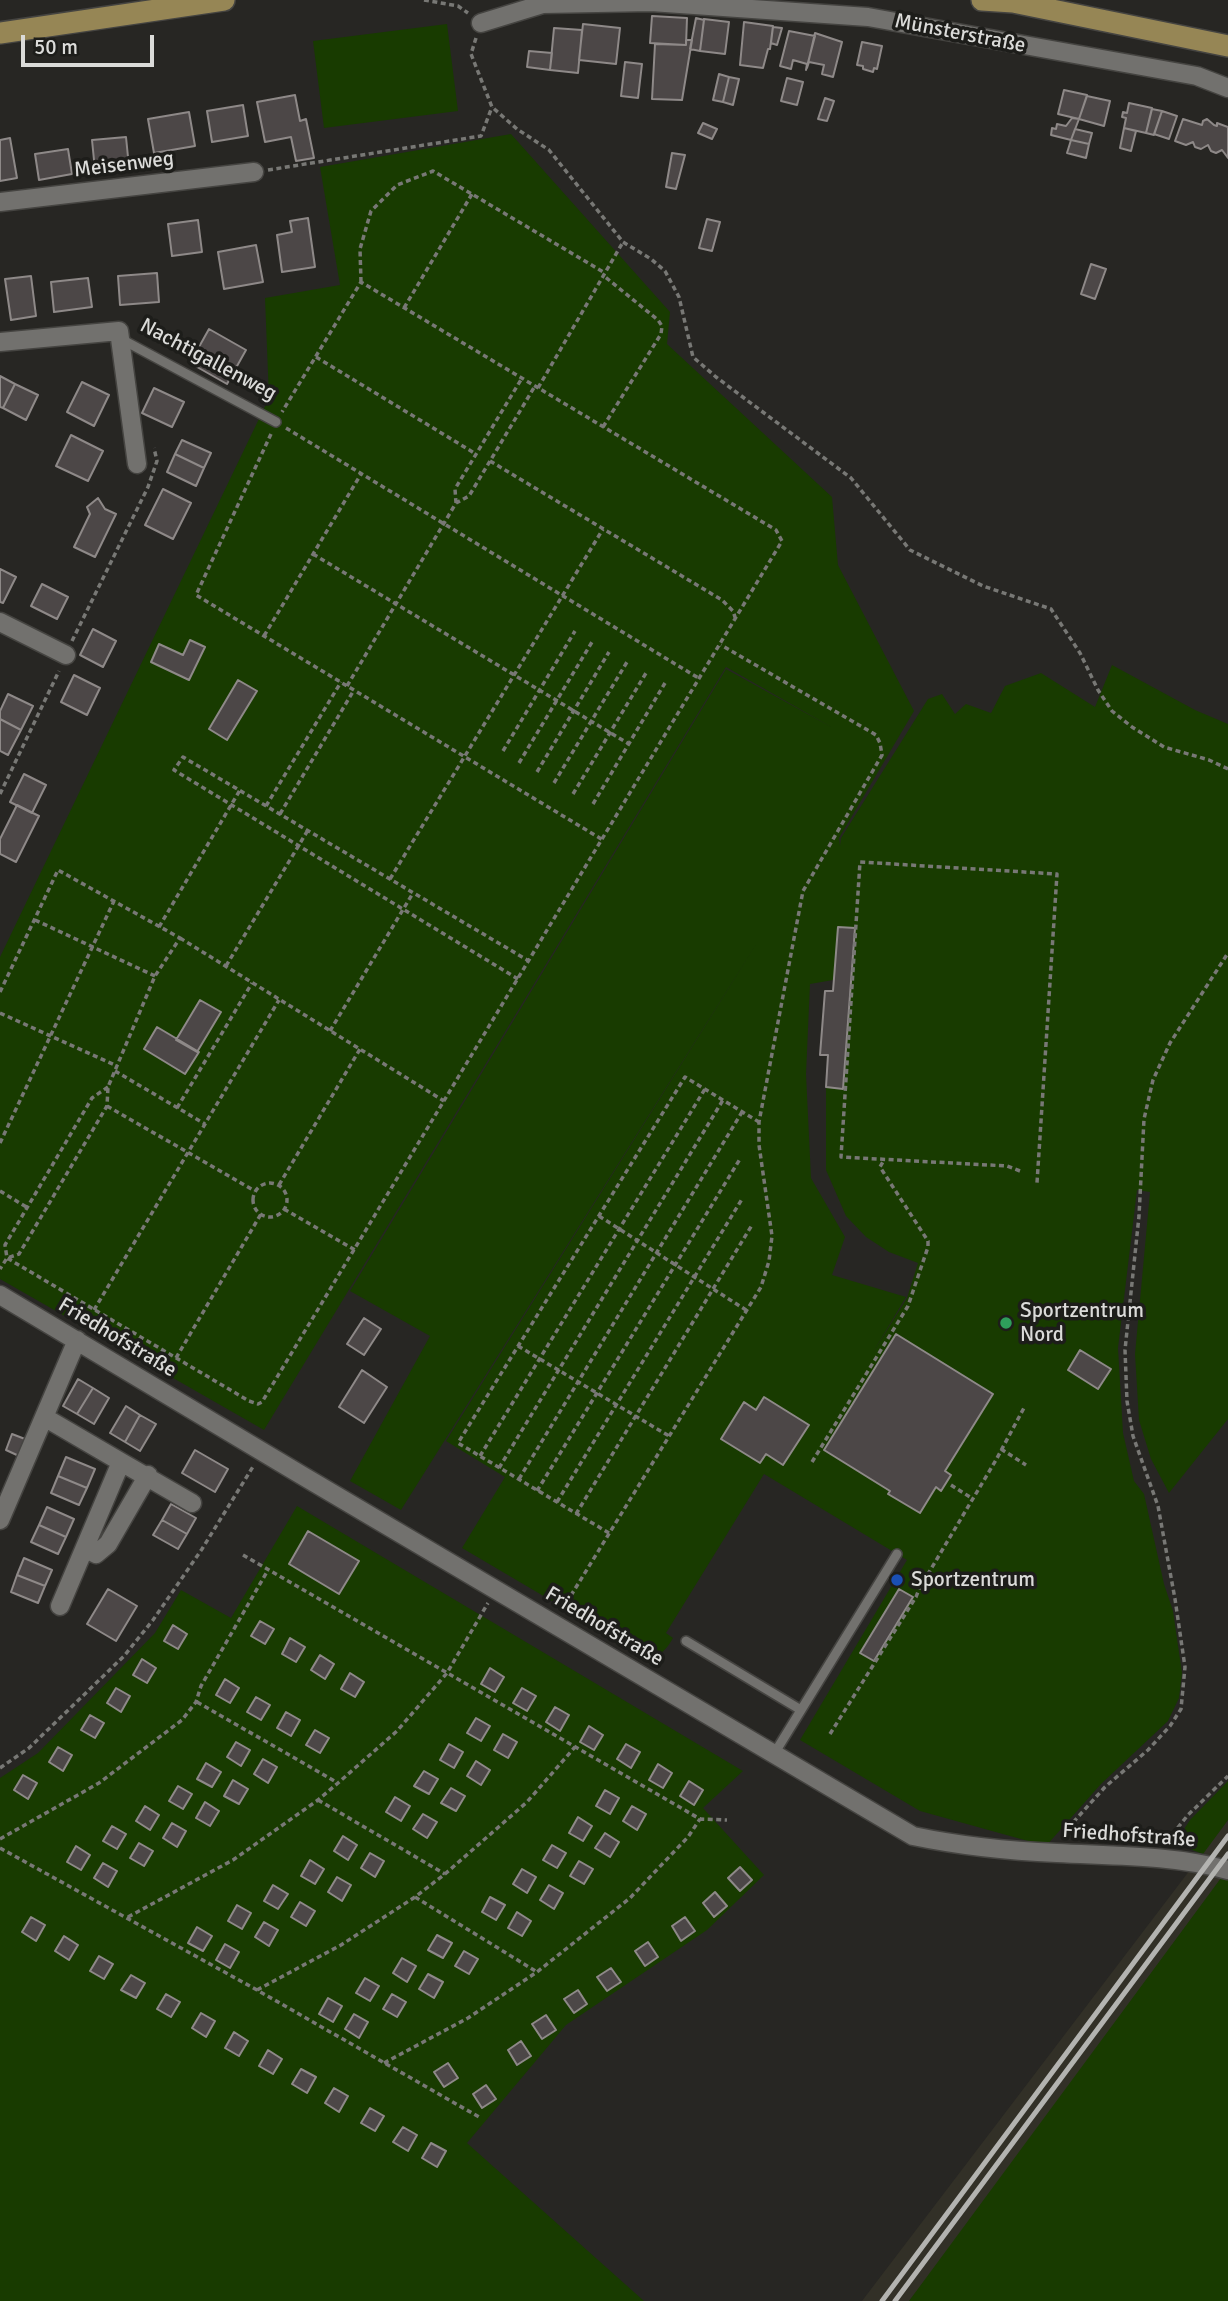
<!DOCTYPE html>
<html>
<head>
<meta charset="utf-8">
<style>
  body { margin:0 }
  #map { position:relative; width:1228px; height:2301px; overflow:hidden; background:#272623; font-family:Signika,sans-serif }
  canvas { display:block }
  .scale { position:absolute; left:21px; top:35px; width:133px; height:32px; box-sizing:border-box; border:4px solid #dbdbd9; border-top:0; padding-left:9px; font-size:21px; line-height:24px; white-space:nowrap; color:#dbdbd9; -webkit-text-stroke:5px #1d1d1a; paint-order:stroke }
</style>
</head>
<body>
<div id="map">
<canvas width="1228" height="2301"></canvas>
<div class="scale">50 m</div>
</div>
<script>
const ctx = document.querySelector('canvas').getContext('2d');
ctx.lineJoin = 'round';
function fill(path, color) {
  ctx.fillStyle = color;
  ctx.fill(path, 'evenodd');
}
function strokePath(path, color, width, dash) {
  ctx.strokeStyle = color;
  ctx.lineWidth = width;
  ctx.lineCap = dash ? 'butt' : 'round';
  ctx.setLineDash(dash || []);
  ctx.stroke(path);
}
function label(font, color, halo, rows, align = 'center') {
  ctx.font = font + ' Signika,sans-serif';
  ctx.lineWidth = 7;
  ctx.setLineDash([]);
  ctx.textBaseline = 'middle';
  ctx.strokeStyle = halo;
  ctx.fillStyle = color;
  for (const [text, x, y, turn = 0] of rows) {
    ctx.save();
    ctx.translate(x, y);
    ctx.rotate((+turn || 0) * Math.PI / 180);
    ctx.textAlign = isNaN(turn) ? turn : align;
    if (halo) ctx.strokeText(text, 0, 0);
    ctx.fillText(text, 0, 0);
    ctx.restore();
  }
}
fill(new Path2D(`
  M1228,1820V1869L950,2248L909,2301H862Z`), '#323027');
fill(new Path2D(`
  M447,24L458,111L324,128L313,41Z
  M511,134L670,312L667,344L832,497L838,565L914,711L839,838L840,846L841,838L928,699L942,694L955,714L966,704L991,713L1005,686L1041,673L1095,707L1112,665L1195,710L1228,724V1419L1169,1493L1151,1459L1139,1420L1135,1354L1150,1192L1137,1190L1118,1348L1123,1433L1134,1481L1144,1494L1164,1584L1173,1611L1182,1673L1179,1698L1168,1721L1101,1784L1046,1846L920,1811L800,1740L907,1560L764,1474L666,1633L673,1638C666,1650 661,1656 647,1657L462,1548L505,1477L446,1441L760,938L401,1510L350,1481L430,1336L350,1291L726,669L833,728L726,667L264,1430L0,1279V957L269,398L265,298L340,285L320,167ZM833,980V991H825L820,1055L828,1056L826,1087V1170L846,1216L866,1237L889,1252L918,1263L907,1298L872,1354L906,1297L832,1275L845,1237L811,1178L806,1074L810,984Z
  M297,1506L743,1771L703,1808L764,1875L707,1930L566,2025L467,2143L644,2301H0V1778L38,1753L155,1633L181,1590L231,1618Z
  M1228,1781V1820L1203,1854L1187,1848L1179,1837L1190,1820Z
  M1221,1878L1228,1879V2301H909Z`), '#183b00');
const building = new Path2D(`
  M652,16L687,18L686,45L650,43Z
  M696,18L704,20L700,51L690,49Z
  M704,19L729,22L725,54L700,51Z
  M744,22L773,26L770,49H768L763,68L740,65Z
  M583,24L620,28L616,64L579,60Z
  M773,27L782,28L777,45L771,43Z
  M554,28L582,30L578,73L550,70Z
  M789,31L815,36L806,70L807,64L793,60L791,69L780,66Z
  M815,33L842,42L833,77L822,74L824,65L809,62L807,68Z
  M686,40H692L682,100L652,99L655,44L686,45Z
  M862,42L882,46L877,69L874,68L873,72L863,69V66L857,65Z
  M529,51L552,53L550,70L527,67Z
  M625,62L642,64L638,98L621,96Z
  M719,74L729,77L723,102L713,100Z
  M729,77L739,79L733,105L723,102Z
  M787,78L803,82L797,105L781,101Z
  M1064,90L1087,95L1079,119L1058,114Z
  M295,95L300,121L306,119L314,158L296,161L291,137L265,142L257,102Z
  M1087,96L1110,101L1104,126L1079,119Z
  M825,98L834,101L827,121L818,119Z
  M1129,103L1152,108L1146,133L1124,128L1126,118L1122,117L1123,112L1127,113Z
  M243,105L248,136L212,142L207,111Z
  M1152,109L1162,111L1154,135L1146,133Z
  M1162,111L1177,116L1169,139L1154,134Z
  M189,112L195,146L154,153L148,119Z
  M1072,118L1079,119L1071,140L1051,135L1052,128L1056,129L1057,124L1066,126Z
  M1183,119L1202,125L1203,121L1207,119L1214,125L1217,126V123L1228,127V158L1222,150L1216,153L1211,151L1208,145L1201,149L1195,147L1193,142L1186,145L1175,141Z
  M703,123L717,129L712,139L698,133Z
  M1124,128L1136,131L1131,151L1120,148Z
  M1075,129L1092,133L1089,144L1071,140Z
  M126,137L129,167L95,170L92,140Z
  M10,138L17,178L0,181V140Z
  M1071,140L1089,144L1086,158L1067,153Z
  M68,149L72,174L39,180L35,154Z
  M672,153L685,155L676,189L666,187Z
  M308,218L315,267L282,272L277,235L292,232L290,221Z
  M707,219L720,222L712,251L699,248Z
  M198,220L202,252L172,256L168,224Z
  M256,245L263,282L224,289L218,252Z
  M1091,264L1106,269L1095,299L1081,294Z
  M157,273L159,302L120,305L118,276Z
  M31,276L36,316L11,320L5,279Z
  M88,278L92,307L54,312L51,282Z
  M209,329L246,350L227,384L190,363Z
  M0,376L15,384L3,408L0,407Z
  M82,382L109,395L94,426L67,412Z
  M15,384L38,395L26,420L3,408Z
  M154,388L184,402L172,427L142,413Z
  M71,435L103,451L88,481L56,466Z
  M182,440L211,453L204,468L175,454Z
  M175,454L204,468L196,486L167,472Z
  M163,489L191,503L173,539L145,525Z
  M98,498L105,509L116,514L95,557L74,547L90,514L87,507Z
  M0,569L16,577L3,603L0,602Z
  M42,584L68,597L57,619L31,606Z
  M93,629L116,641L103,667L80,655Z
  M190,640L205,647L189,680L151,662L159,644L183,655Z
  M74,675L100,688L87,715L61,702Z
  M238,680L257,691L227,740L209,729Z
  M8,694L33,706L21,730L0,719V711Z
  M0,719L21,730L8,755L0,751Z
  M24,774L46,785L32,813L10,802Z
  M17,805L39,816L16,862L0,854V839Z
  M838,927L855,928L843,1089L826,1087L828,1055H820L825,991H833Z
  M200,1000L221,1012L197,1052L176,1040Z
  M157,1027L199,1052L185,1074L144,1049Z
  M364,1318L381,1329L364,1355L347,1344Z
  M896,1334L993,1394L945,1471L951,1475L941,1491L936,1487L920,1513L888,1494L890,1491L824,1450Z
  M1080,1350L1111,1369L1098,1389L1068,1370Z
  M362,1370L387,1387L364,1423L339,1407Z
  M78,1379L93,1388L77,1414L63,1406Z
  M93,1388L109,1398L94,1424L77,1414Z
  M764,1397L809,1425L783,1465L766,1454L760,1463L721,1439L744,1402L756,1410Z
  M126,1406L140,1415L125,1442L110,1433Z
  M140,1415L156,1424L140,1451L125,1442Z
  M12,1434L25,1439L19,1456L6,1450Z
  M195,1450L228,1469L215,1492L182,1473Z
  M66,1457L95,1469L87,1488L58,1476Z
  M58,1476L87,1488L79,1505L51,1493Z
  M171,1504L196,1518L187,1534L162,1520Z
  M47,1507L74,1519L66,1537L39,1525Z
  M162,1520L187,1534L178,1549L153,1535Z
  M39,1525L66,1537L58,1554L31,1542Z
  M308,1531L359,1561L339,1594L289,1564Z
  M24,1558L52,1570L45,1586L17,1575Z
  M17,1575L45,1586L38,1603L11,1592Z
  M108,1589L137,1606L116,1641L87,1624Z
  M899,1589L913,1597L874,1661L860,1653Z
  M260,1621L274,1629L265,1644L251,1636Z
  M173,1625L187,1634L178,1649L164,1641Z
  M290,1638L305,1647L296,1662L282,1654Z
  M320,1655L334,1664L325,1679L311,1670Z
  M142,1659L156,1668L147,1683L133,1675Z
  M490,1668L504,1677L495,1692L481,1684Z
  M350,1673L364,1682L355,1697L341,1689Z
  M225,1679L239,1688L230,1703L216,1695Z
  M116,1688L130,1696L121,1712L107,1703Z
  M522,1688L536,1696L527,1711L513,1703Z
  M256,1697L270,1705L261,1720L247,1712Z
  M555,1707L569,1715L560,1731L546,1722Z
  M286,1712L300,1720L291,1736L277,1728Z
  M90,1715L104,1723L95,1738L81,1730Z
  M476,1718L490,1726L481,1741L467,1733Z
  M589,1726L603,1735L594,1750L580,1742Z
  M315,1730L329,1738L320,1753L306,1745Z
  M503,1734L517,1742L508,1758L494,1750Z
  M236,1742L250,1750L241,1766L227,1757Z
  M449,1744L463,1752L454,1768L440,1760Z
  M626,1744L640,1752L631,1768L617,1759Z
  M58,1747L72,1755L63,1771L49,1762Z
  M263,1759L277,1767L268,1783L254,1774Z
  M476,1761L490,1770L481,1785L467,1776Z
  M206,1763L221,1772L212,1787L197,1779Z
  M658,1764L672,1773L663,1788L649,1780Z
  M424,1771L438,1779L429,1794L414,1786Z
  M23,1775L37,1783L28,1799L14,1790Z
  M233,1780L248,1789L239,1804L224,1796Z
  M689,1781L703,1790L694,1805L680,1796Z
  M178,1786L192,1794L183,1809L169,1801Z
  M451,1788L465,1796L456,1811L441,1803Z
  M605,1790L619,1798L610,1814L596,1806Z
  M395,1797L410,1806L401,1821L386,1812Z
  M205,1802L219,1811L210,1826L196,1818Z
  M145,1806L159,1815L150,1830L136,1821Z
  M632,1806L646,1814L637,1830L623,1821Z
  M423,1814L437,1822L427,1838L413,1829Z
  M578,1817L592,1826L583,1841L569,1833Z
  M172,1823L186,1831L177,1847L163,1838Z
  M112,1826L126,1834L117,1849L103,1841Z
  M605,1833L619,1842L610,1857L595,1848Z
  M343,1836L357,1845L348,1860L334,1851Z
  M139,1843L153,1851L144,1866L130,1858Z
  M552,1845L566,1853L557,1868L543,1860Z
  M76,1846L90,1855L81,1870L67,1862Z
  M370,1853L384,1861L375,1877L361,1868Z
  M310,1860L324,1869L315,1884L301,1876Z
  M579,1861L593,1869L584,1884L570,1876Z
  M103,1863L117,1871L108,1887L94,1878Z
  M740,1867L752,1880L740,1891L728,1878Z
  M522,1869L536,1877L527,1893L513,1884Z
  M337,1877L351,1885L342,1901L328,1892Z
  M273,1885L288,1894L278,1909L264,1901Z
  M549,1885L563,1893L554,1909L540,1900Z
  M715,1892L727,1906L714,1917L703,1903Z
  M490,1897L505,1905L496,1920L482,1912Z
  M300,1902L315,1911L306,1926L291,1917Z
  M237,1905L251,1913L242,1929L228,1921Z
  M517,1912L531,1921L522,1936L508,1928Z
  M31,1917L45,1925L36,1941L22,1932Z
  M685,1917L695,1931L681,1941L672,1926Z
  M264,1922L278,1930L269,1946L255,1937Z
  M197,1927L212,1936L203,1951L188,1943Z
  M437,1935L452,1943L443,1958L428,1950Z
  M64,1936L78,1945L69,1960L55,1951Z
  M648,1942L658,1957L645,1966L635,1951Z
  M225,1944L239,1952L230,1968L216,1960Z
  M464,1951L478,1959L469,1974L455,1966Z
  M99,1956L113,1964L104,1979L90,1971Z
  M402,1958L416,1966L407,1982L393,1973Z
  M611,1968L621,1982L607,1991L597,1977Z
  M428,1974L443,1982L434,1998L419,1989Z
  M131,1975L145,1983L136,1998L121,1990Z
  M365,1978L379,1986L370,2001L356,1993Z
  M578,1990L587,2004L574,2013L564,1999Z
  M166,1994L180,2002L171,2017L157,2009Z
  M392,1994L406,2002L397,2017L383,2009Z
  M328,1998L342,2006L333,2022L319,2014Z
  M201,2013L215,2021L206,2037L192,2028Z
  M354,2014L368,2022L359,2038L345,2029Z
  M546,2015L556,2030L542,2039L532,2024Z
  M234,2032L248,2041L239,2056L225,2048Z
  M521,2041L531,2056L517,2065L508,2050Z
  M268,2050L282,2059L273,2074L259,2066Z
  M448,2063L458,2078L444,2087L434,2072Z
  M301,2069L316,2077L307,2093L292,2084Z
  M486,2085L496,2099L482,2108L473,2094Z
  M334,2088L348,2096L339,2112L325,2103Z
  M370,2108L384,2116L375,2131L361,2123Z
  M403,2127L417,2135L408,2151L393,2142Z
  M431,2143L446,2151L437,2167L422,2158Z`);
fill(building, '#4c4747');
strokePath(building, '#8e8988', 2);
const lane = new Path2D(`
  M121,339L276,422
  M686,1641L801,1710
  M774,1754L897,1554`);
const street = new Path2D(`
  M481,23L543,4L651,2L868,17L1197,76L1228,88
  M0,202L254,172
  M0,342L119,331L137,464
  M0,622L66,655
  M0,1295L303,1476L913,1836C961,1846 1008,1851 1057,1853C1114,1856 1172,1855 1228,1870
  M44,1417L121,1462L60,1606
  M121,1462L192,1503
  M0,1520L77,1340
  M85,1548L96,1554L108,1544L148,1475`);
const primary = new Path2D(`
  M982,0L1013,2L1228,46
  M0,33L224,0`);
strokePath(lane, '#454441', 12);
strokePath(street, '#454441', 21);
strokePath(primary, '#454441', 24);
strokePath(new Path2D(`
  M424,0L458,6L468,13
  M476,38L471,54L492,107L517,129L549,150L623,242L651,259L665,271L679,297L693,357L716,377L851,478L910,550L983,586L1051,609L1080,653L1098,690L1112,711L1132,727L1164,747L1209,760L1228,769
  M268,170L481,136L492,107
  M361,282L360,249L371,211L397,185L433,171L605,273
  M404,308L472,194
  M316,357L476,454
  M538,388L623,242
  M603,427L661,334L662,326L658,320L604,276
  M286,428L700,679
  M271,434L196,595L603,840
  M490,461L722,600L733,611L736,620
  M456,503L455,489L522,378
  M313,554L629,744
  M264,636L361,474
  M72,641L148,487L157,461L154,448
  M347,686L456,503L469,496L535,386
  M503,751L575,631
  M519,763L592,642
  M537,772L609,652
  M554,783L627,662
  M0,794L59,671
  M573,794L646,673
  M593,804L665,683
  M266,806L341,682
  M280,814L354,690
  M390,879L603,529
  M35,920L155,976
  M159,927L240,790
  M180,938L444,1101
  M226,966L308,830
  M518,979L174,770L183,757L529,961
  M0,992L58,870L180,938L155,976L108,1087L107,1106L19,1254L7,1258L0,1269
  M0,1013L117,1066
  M330,1031L413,893
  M115,1071L205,1124
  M108,1087L92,1098L5,1245L7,1258L249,1401L258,1404L262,1402L782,541L776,530L361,282L282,412
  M107,1106L255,1191
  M177,1108L252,983
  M0,1143L114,901
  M1020,1171L1007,1166L841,1157L860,862L1057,874L1037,1183
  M253 1200a17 17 0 1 1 34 0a17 17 0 1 1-34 0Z
  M279,1185L360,1049
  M0,1191L28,1208
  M284,1209L355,1250
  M599,1216L746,1310
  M94,1310L279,1000
  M518,1346L669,1436
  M176,1358L261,1214
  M1001,1449L1026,1465
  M480,1456L705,1089
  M812,1462L908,1306L928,1247V1241L880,1167L884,1160
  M499,1468L723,1100
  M519,1479L742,1112
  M951,1485L973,1499
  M537,1491L740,1159
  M557,1502L742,1199
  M576,1514L752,1225
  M609,1533L458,1443L685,1077L759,1122
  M243,1555L700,1819L727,1820
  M562,1610L761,1287L769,1261L772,1236L759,1145V1122L803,891L882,755L880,743L876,735L721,645
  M197,1702L338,1783
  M830,1734L916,1597L919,1589L996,1460L1025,1406
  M0,1768L29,1748L124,1656L153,1620L202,1549L254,1465
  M318,1800L445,1874
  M1064,1836L1068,1828L1105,1787L1148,1750L1170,1726L1181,1709L1185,1667L1175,1599L1158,1506L1133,1436L1127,1401L1125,1350L1139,1216L1144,1119L1153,1080L1170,1043L1228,953
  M0,1839L99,1783L182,1720L196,1702L201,1686L268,1570
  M1167,1841L1188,1815L1228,1776
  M0,1848L257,1990L479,2117
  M415,1897L537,1972
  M128,1917L233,1860L318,1800L338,1783L397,1731L447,1673L488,1603
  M257,1990L341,1945L415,1897L445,1874L527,1802L575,1747
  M384,2063L468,2018L537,1972L630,1898L688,1837L700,1819`), '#787875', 3.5, [5, 3.5]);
strokePath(lane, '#72716e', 9);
strokePath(street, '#72716e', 18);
strokePath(primary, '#968655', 21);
strokePath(new Path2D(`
  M882,2301L1228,1836
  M895,2301L1228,1854`), '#b3b3b0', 5);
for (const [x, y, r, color] of [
  [1006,1323,7,"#2e9e5b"],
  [897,1580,7,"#1a4fb4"]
]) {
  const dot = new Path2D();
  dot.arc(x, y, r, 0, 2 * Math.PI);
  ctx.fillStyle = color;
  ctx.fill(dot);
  strokePath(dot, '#1d1d1a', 2.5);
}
label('21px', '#dbdbd9', '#1d1d1a', [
  ["Münsterstraße",960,34,11],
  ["Meisenweg",124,165,-7],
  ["Nachtigallenweg",208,360,28],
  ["Friedhofstraße",117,1338,31],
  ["Friedhofstraße",604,1627,31],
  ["Friedhofstraße",1129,1836,4]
]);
label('21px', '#dbdbd9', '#1d1d1a', [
  ["Sportzentrum",1020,1311],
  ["Nord",1020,1335],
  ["Sportzentrum",911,1580]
], 'left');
</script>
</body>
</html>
